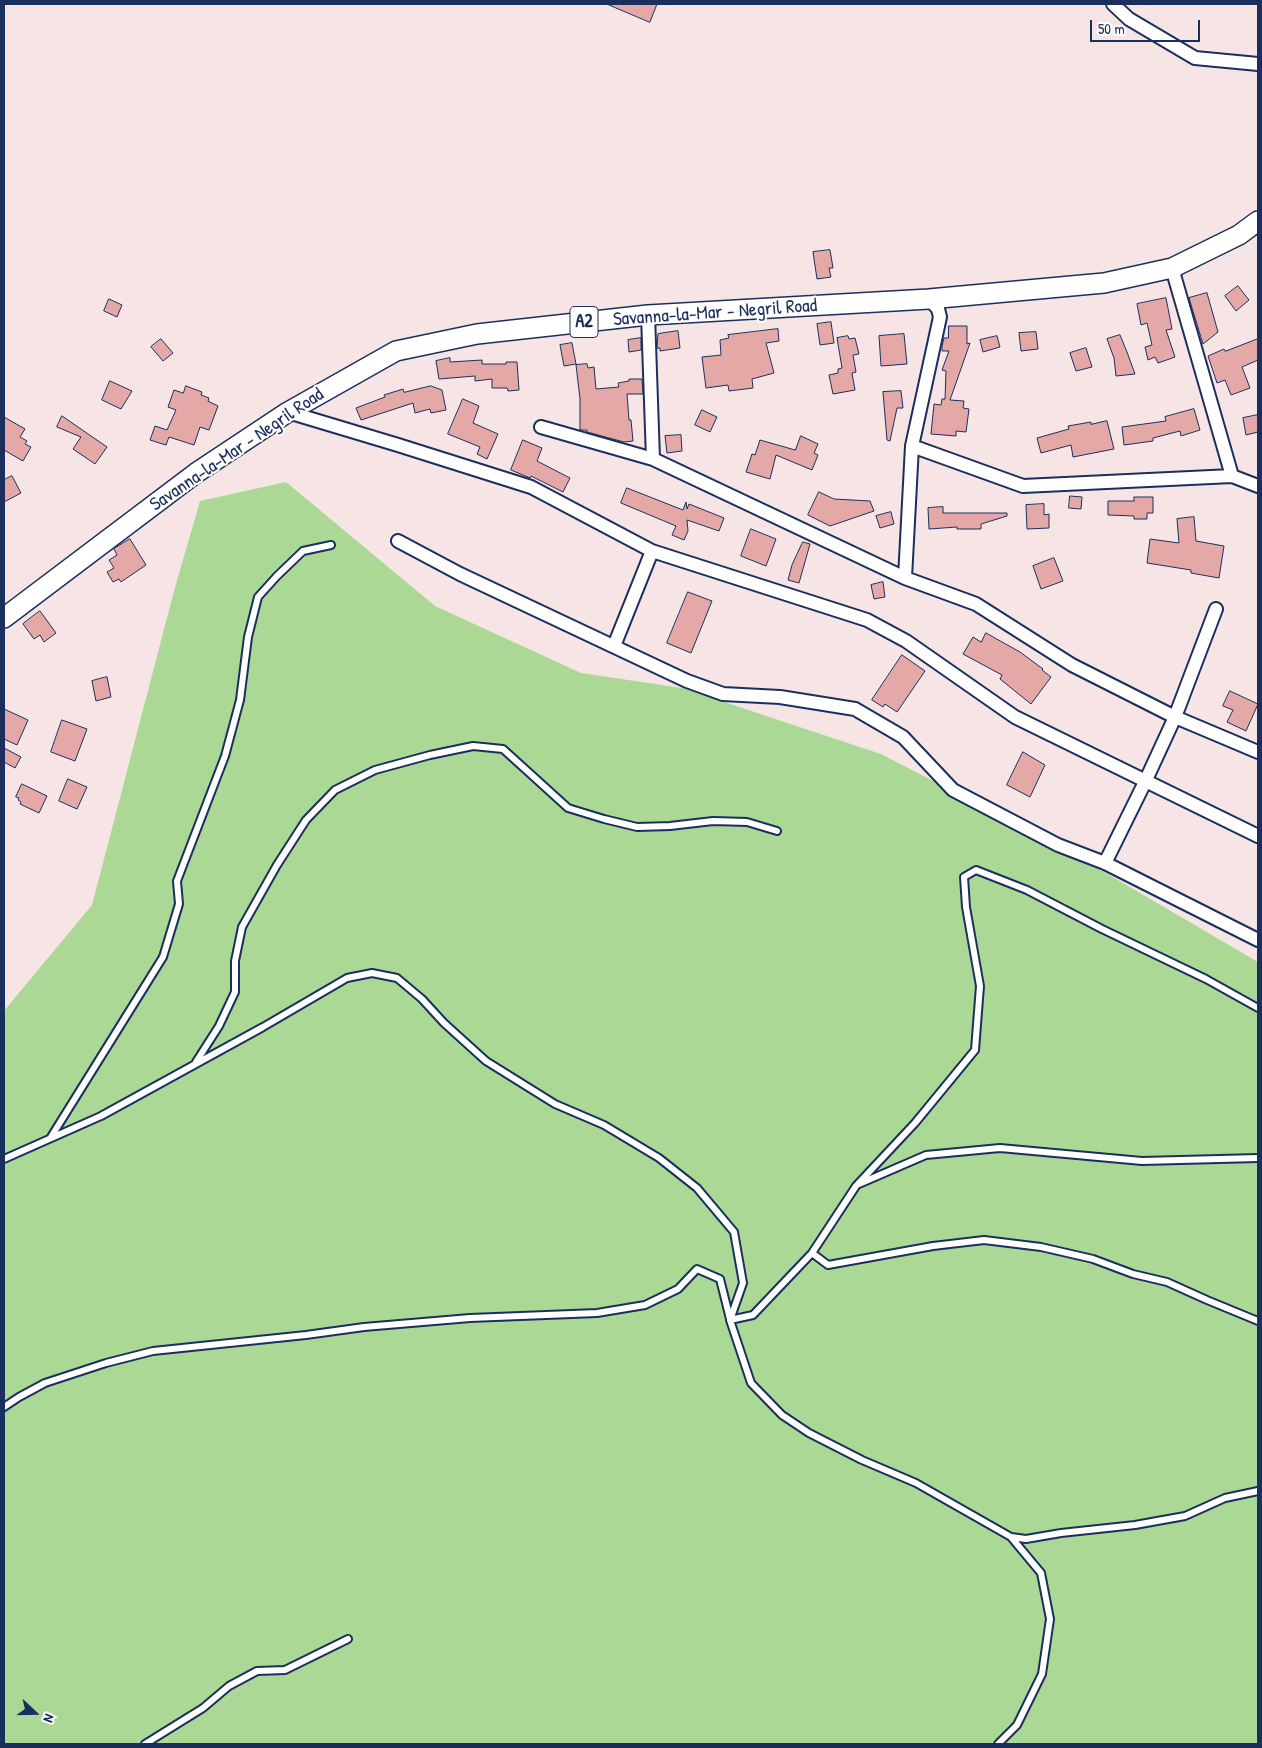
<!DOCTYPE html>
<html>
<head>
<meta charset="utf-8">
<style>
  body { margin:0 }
  #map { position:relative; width:1262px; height:1748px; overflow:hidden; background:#f7e5e5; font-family:"Patrick Hand",sans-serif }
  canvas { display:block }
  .frame { position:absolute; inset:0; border:5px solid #1b2f5e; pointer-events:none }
  .north { position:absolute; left:10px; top:1688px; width:50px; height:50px; -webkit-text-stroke:4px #fff; paint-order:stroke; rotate:111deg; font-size:14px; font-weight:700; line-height:20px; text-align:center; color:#1b2f5e }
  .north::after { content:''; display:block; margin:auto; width:18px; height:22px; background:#1b2f5e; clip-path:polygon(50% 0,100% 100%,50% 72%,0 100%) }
  .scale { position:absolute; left:1090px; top:20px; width:110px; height:22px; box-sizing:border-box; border:2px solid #1b2f5e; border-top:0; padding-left:6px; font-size:15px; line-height:18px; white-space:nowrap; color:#1b2f5e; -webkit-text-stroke:4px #fff; paint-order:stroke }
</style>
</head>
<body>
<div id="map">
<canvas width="1262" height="1748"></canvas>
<div class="frame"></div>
<div class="north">N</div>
<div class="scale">50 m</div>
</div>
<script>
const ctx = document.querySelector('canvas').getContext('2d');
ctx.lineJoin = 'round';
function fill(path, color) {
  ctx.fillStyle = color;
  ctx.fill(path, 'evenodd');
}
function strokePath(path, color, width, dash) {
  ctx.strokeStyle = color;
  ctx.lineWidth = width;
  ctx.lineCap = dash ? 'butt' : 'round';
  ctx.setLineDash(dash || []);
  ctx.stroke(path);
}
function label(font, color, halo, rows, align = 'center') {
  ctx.font = font + ' "Patrick Hand",sans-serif';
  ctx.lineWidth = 4;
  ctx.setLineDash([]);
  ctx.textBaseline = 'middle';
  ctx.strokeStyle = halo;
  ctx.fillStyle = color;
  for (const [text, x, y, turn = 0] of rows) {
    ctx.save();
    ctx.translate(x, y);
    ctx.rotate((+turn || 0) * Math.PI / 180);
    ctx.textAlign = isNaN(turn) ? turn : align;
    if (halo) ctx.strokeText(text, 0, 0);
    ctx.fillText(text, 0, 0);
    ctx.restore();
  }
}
fill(new Path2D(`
  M286,482L435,606L581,673L682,688L881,754L1058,845L1258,962V1744H4V1011L92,905L174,591L200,501Z`), '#acd896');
const building = new Path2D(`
  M607,4H657L650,22Z
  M830,250L833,268H829L831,277L817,279L813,252Z
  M1238,286L1249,300L1236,311L1225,296Z
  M1207,293L1218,332L1203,344L1189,298Z
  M1166,298L1172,329L1166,330L1175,357L1158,363L1155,357L1148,360L1145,347L1152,345L1147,323L1141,325L1137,304Z
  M109,299L122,305L117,317L104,311Z
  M831,322L834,343L820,345L817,324Z
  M949,326H967V344L970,343L950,400L964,401L963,408L969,409L966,432L956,431V436L931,434L934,404L941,405L942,399H945L946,371L942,370L949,351H942V346L944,338H948Z
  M778,329L779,341L766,343L774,373L752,379L753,388L729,391L728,385L706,388L702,357L721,355L720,340L729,338L728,335Z
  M678,331L680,348L660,351V348H657L658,334Z
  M1036,332L1038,349L1021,351L1019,333Z
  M904,334L907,364L881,366L879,336Z
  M1120,335L1127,352L1135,374L1116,376L1114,358L1107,339Z
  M848,336L849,339L855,338L859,354L853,355L856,372L852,373L855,390L833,394L829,375L838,373V369L842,368L837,338Z
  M997,336L1000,347L983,352L980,340Z
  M641,338V350L629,352L628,340Z
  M161,339L173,353L163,361L151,347Z
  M1258,339V360L1242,367L1250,388L1231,395L1225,380L1217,383L1208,356L1224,349L1225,351Z
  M572,343L576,364L564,366L560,345Z
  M1086,348L1092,367L1076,371L1070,353Z
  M450,358V362L482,360V364H506V362H517L519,390L508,391L507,388H492V379L475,381V376L439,379L436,361Z
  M587,364L588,368L594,367L596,389L619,387L618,383L629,381V379H642L643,394H627L629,420H631L633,441L624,442L587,432V430H580V399L576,365Z
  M110,381L132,391L121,409L102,400Z
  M186,386L202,392L201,395L209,398L208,401L218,406L209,430L200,427L194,445L169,437L166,445L150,440L155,426L167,430L176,410L168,407L174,390L183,393Z
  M431,386L442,390L446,410L431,413L430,409L415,413L413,403L361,420L356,408L385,397L384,395L403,389L404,392Z
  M901,391L903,408H897L890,441L887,440L883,392Z
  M463,399L479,406L473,423L498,434L487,459L477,454L480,447L448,434Z
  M1194,409L1200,430L1181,436L1180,431L1153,438V441L1124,445L1122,427L1166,421L1165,417Z
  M702,410L717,417L710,432L695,425Z
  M1258,415V432L1246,435L1243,418Z
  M62,416L107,447L95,464L73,449L81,437L57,427Z
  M4,417L25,429L20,437L27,441L25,444L31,447L23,461L4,450Z
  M1107,421L1114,449L1073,457L1071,445L1041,453L1037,438L1069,429L1068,426L1091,422V424Z
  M681,435L682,451L667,453L665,436Z
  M801,436L818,444L814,453L818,455L812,470L776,455L770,479L746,472L752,454L755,455L760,440L795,450Z
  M523,440L542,448L537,461L570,478L563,492L531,476L530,478L511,470Z
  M12,476L21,493L4,502V480Z
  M627,488L683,510L686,502L687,509L689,504L724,518L719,531L687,520L688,531L684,540L672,535L676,526L621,503Z
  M819,492L834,499L870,501L874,511L830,526L808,515Z
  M1070,496L1082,497L1081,509L1069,508Z
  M1134,497H1153V513H1147V519H1134V516L1108,515V501H1134Z
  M1044,504V515L1049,514V528L1027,529L1026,505Z
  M943,507V513H1007V516L981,524V529H957V527L929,529L928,508Z
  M891,512L894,524L880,528L876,516Z
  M1194,517L1196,541L1224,546L1219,578L1191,573V570L1147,563L1150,539L1179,543L1177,519Z
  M751,529L776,539L766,566L741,556Z
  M130,539L146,565L121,582L119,579L113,582L107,572L114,568L109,560L117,555L114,549Z
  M803,542L810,544L799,583L788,580L792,565Z
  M1054,558L1063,581L1041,589L1033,566Z
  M883,582L885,597L874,599L871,585Z
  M688,592L712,601L691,653L667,643Z
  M40,611L56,633L44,642L40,635L34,639L23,624Z
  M986,633L1020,652L1043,669L1042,670L1051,677L1031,704L1000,679L1002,675L963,654L973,637L981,642Z
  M902,655L925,671L897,712L885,704L883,707L872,700Z
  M107,677L111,697L96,701L92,681Z
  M1230,691L1258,704L1246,731L1227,722L1233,710L1223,706Z
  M4,709L28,720L17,745L4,739Z
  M62,720L87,729L75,761L51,752Z
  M4,748L21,757L15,768L4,762Z
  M1023,752L1045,765L1030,797L1007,785Z
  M68,779L87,787L77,809L59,801Z
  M22,784L47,796L39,813L20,804L21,802L18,800L19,798L16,797Z`);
fill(building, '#e4a9a7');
strokePath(building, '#1b2f5e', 1);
const service = new Path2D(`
  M1258,1008L1206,979L1102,929L1027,890L976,870L964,877L966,907L980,986L975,1050L915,1123L856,1186L812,1253L753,1315L730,1320L751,1383L782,1415L809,1433L862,1460L916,1483L1011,1537L1026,1539L1061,1533L1135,1525L1185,1516L1225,1498L1258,1491
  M196,1062L219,1026L235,992V961L242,927L277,865L306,820L335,790L375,770L430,755L473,746L503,749L568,808L604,819L637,827L670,826L713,821L747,822L777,831
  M51,1137L163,957L179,904L177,881L225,756L240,700L248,637L258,597L277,576L303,551L331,545
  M4,1159L101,1116L263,1027L347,978L372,973L397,978L422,999L444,1023L486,1061L555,1104L604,1125L659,1158L697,1188L734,1232L743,1283L730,1320
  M859,1184L926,1155L1000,1148L1142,1161L1258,1158
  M812,1253L828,1265L933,1246L984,1240L1041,1247L1093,1259L1133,1274L1167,1282L1207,1300L1258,1321
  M4,1407L19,1397L45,1383L106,1363L153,1351L306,1335L364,1327L470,1318L597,1313L645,1305L678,1289L697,1269L720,1279L730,1319
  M145,1744L203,1708L229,1686L257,1671L285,1670L348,1639
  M998,1744L1017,1725L1042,1674L1050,1619L1041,1573L1011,1537`);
const minor = new Path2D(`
  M1113,4L1129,19L1195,58L1258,64
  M1172,268L1232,476L1258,486
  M648,315L653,459
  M288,412L398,445L531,487L652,551L867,620L906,641L1015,717L1258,836
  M541,427L653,459L905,578L976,604L1072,665L1175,717L1258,752
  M912,446L940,317L938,309L929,299
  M398,541L460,574L687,681L723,694L780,697L855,709L903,737L953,790L1058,845L1105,863L1258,940
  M905,578L912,446L1023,486L1232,476
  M614,646L652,551
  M1105,863L1145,782L1175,717L1216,609`);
const primary = new Path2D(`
  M4,618L196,473L288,412L396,351L477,334L648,315L929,299L1104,283L1172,268L1239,235L1258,221`);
strokePath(service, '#1b2f5e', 10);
strokePath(minor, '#1b2f5e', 16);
strokePath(primary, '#1b2f5e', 22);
strokePath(service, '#fff', 6);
strokePath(minor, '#fff', 12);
strokePath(primary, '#fff', 19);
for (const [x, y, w] of [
  [584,322,28]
]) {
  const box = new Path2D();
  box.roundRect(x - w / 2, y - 15.5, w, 31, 4);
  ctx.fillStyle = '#fff';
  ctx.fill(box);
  strokePath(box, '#1b2f5e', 1);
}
label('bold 18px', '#1b2f5e', null, [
  ["A2",584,322]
]);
label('19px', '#1b2f5e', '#fff', [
  ["Savanna-la-Mar - Negril Road",715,313,-4],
  ["Savanna-la-Mar - Negril Road",237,450,-34]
]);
</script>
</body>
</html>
